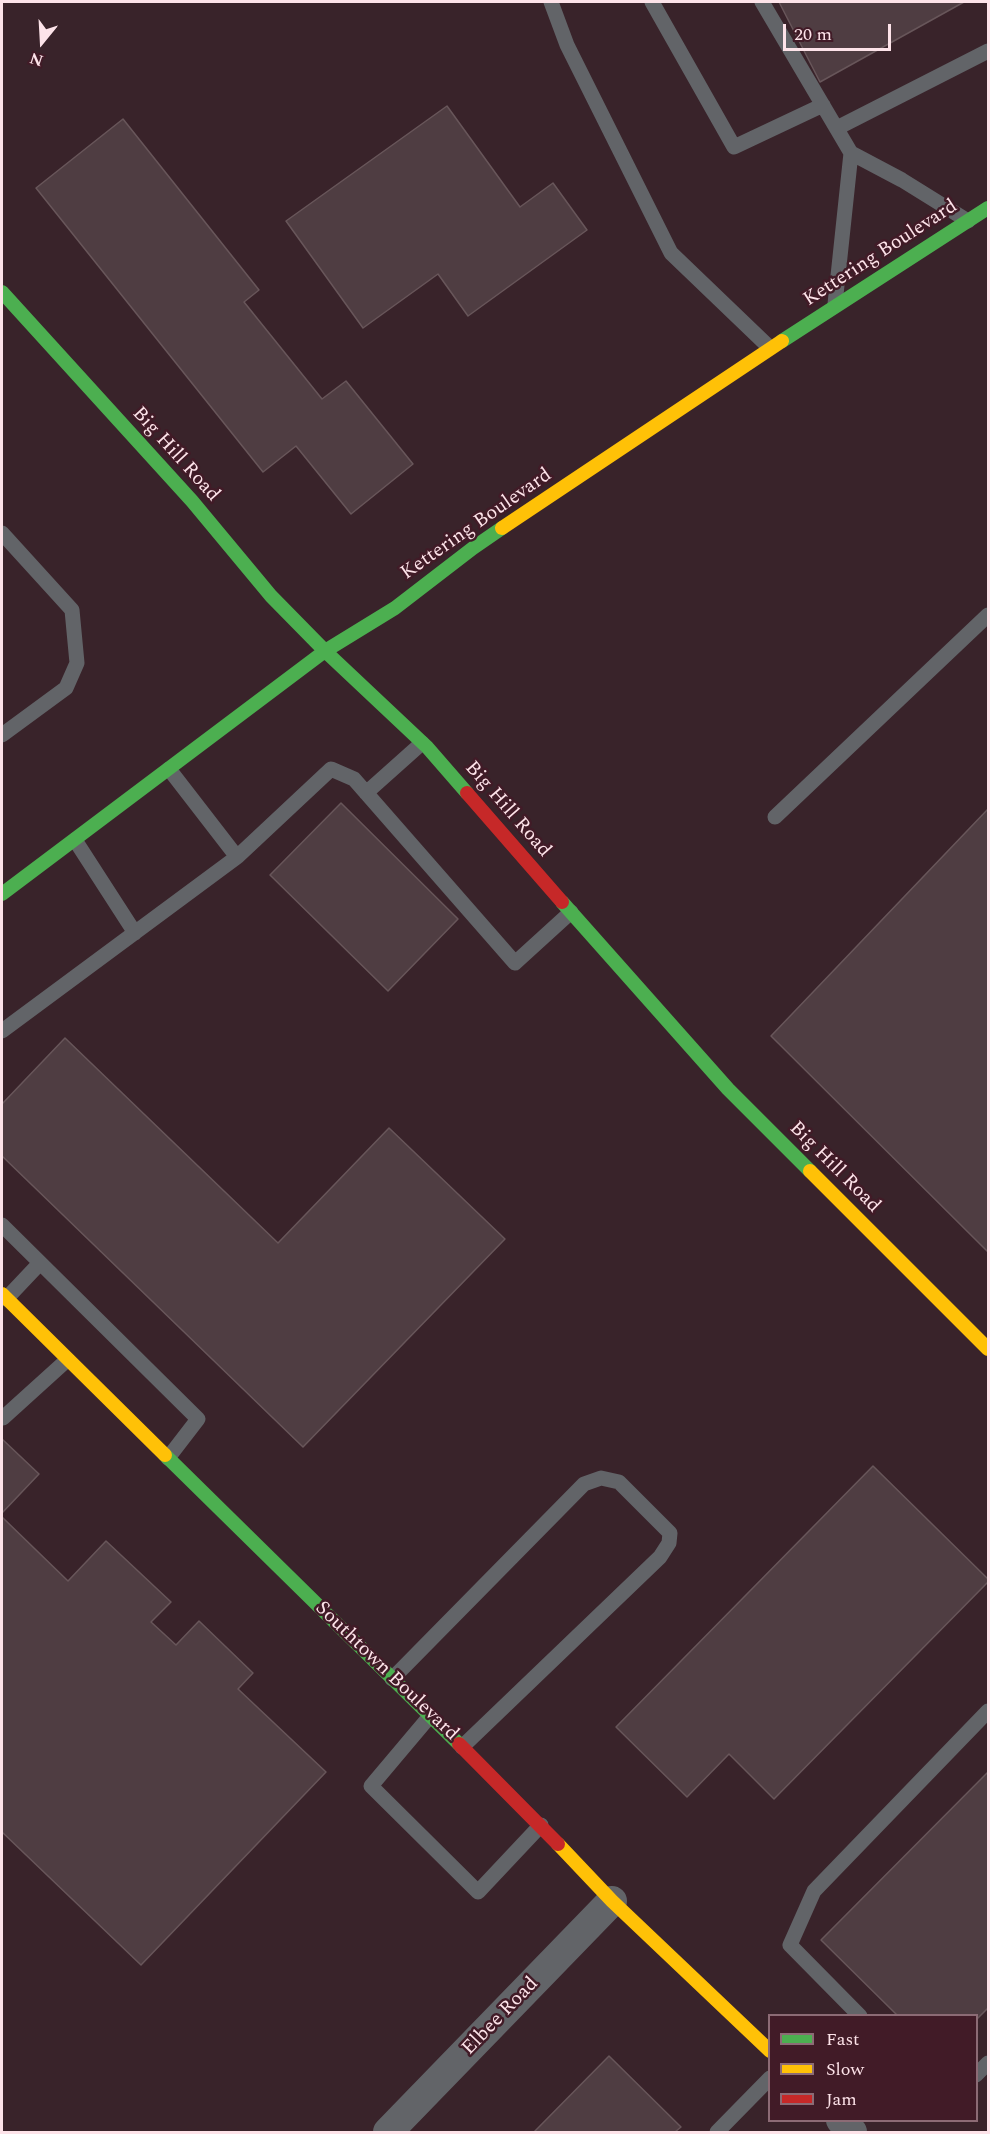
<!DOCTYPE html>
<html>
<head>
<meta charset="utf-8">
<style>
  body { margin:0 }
  #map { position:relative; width:990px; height:2134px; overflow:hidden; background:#39232a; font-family:Spectral,serif }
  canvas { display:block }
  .frame { position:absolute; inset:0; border:3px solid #fde3e9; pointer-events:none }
  .legend { position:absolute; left:768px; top:2014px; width:210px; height:108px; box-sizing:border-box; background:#411b27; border:2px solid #8c6b75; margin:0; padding:8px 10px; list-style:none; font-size:18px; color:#fde3e9 }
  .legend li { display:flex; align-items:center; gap:12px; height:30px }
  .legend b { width:30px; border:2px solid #8c6b75 }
  .north { position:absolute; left:12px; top:12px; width:60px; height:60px; -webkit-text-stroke:4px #411b27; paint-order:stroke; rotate:198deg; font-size:16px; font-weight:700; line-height:24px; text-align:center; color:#fde3e9 }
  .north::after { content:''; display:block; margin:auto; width:21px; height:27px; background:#fde3e9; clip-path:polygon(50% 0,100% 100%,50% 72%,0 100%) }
  .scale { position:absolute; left:783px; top:24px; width:108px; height:27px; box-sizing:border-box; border:3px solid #fde3e9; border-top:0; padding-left:8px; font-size:18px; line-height:21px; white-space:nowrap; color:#fde3e9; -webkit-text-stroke:4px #411b27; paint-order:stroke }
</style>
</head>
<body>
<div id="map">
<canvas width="990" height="2134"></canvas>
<div class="frame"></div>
<ul class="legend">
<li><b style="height:8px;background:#4caf50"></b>Fast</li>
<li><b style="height:8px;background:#ffc107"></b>Slow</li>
<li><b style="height:8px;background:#c62828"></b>Jam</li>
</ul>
<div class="north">N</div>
<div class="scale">20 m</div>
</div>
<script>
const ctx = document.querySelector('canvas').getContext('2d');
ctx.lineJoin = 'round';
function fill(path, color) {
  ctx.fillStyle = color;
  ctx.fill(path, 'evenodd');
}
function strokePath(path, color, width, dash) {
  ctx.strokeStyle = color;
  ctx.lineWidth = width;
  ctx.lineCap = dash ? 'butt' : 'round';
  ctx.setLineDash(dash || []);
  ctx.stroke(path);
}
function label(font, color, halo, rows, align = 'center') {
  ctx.font = font + ' Spectral,serif';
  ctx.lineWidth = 5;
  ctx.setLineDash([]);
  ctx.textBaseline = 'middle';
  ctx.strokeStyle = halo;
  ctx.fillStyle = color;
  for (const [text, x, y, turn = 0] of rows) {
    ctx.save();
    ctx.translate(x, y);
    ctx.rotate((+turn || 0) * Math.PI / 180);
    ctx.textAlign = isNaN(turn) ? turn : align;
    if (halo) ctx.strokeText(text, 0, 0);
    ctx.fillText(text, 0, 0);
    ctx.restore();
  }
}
const building = new Path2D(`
  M779,2H964L820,82Z
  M447,106L520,207L553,183L587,230L468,316L438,274L363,328L286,221Z
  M123,119L259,290L244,302L322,399L346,381L413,464L351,514L296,446L263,472L36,188Z
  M341,803L458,919L388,991L270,875Z
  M988,809V1252L771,1036Z
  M65,1038L278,1243L389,1128L505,1239L303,1447L2,1156V1104Z
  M2,1439L39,1474L2,1513Z
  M873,1466L988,1579V1582L774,1799L729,1754L687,1797L616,1727Z
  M2,1517L68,1581L106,1541L171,1602L151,1622L176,1645L199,1621L253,1673L238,1689L326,1772L141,1965L2,1832Z
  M988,1772V2008L976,2020V2016H898L821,1940Z
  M609,2056L681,2127L675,2132H534Z`);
fill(building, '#4f3d42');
strokePath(building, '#68565a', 1.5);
strokePath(new Path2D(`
  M551,2L567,45L671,253L770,348
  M652,2L734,147L823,105
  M762,2L851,153
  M837,128L988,51
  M835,304L851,153L902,180L968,221
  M2,533L72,610L77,663L66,688L2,735
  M366,793L422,743
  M775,817L988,615
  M75,840L135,933
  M237,857L331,769L354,779L515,963L571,912
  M2,1031L237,857L169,769
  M2,1225L198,1419L168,1458
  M6,1299L40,1263
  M2,1417L3,1418L67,1360
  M392,1679L584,1484L601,1478L619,1482L670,1533L669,1543L660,1557L462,1747
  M430,1716L371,1786L478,1892L541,1825
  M860,2016L790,1945L814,1891L988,1711
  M976,2075L988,2063
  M717,2132L770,2078`), '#626468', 15);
strokePath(new Path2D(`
  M841,2120L852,2132
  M388,2132L612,1901`), '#626468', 30);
strokePath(new Path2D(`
  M2,292L192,501L271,596L325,651L427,747L467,793
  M782,341L988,208
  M2,894L325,651L395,608L473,548L502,528
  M562,902L728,1089L810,1171
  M165,1455L459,1744`), '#4caf50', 14);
strokePath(new Path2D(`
  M502,528L782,341
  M810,1171L988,1349
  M2,1294L165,1455
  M558,1844L612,1901L770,2051`), '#ffc107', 14);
strokePath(new Path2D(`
  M467,793L562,902
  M459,1744L558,1844`), '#c62828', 14);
label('20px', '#fde3e9', '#411b27', [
  ["Kettering Boulevard",881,254,-33],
  ["Big Hill Road",175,455,48],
  ["Kettering Boulevard",477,525,-35],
  ["Big Hill Road",507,810,49],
  ["Big Hill Road",834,1168,45],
  ["Southtown Boulevard",386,1672,44],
  ["Elbee Road",501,2017,-46]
]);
</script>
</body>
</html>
